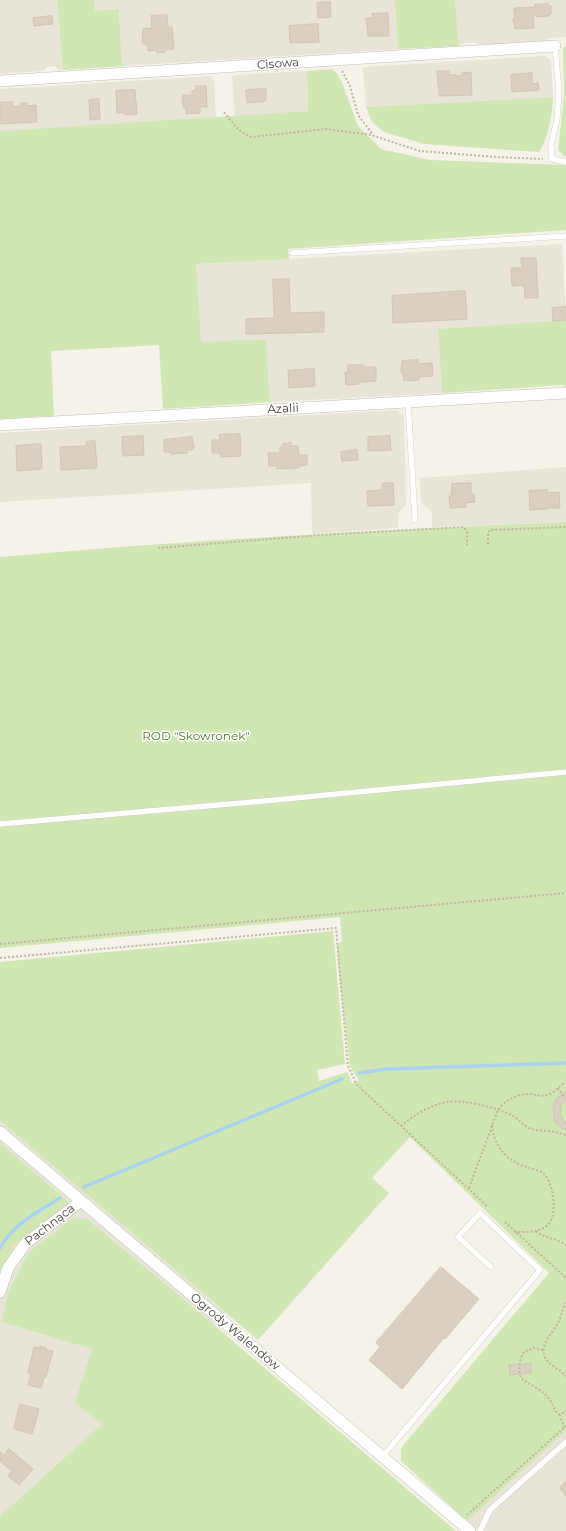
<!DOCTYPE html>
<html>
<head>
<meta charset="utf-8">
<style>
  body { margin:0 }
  canvas { display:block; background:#f5f2ea }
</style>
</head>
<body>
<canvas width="566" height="1531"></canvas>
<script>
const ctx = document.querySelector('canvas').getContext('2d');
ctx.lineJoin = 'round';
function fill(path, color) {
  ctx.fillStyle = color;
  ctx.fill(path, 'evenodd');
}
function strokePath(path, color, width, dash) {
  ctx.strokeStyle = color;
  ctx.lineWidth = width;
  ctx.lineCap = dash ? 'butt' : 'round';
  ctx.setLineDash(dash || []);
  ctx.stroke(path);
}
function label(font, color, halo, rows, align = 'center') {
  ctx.font = font + ' Montserrat,sans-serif';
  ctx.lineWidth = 3;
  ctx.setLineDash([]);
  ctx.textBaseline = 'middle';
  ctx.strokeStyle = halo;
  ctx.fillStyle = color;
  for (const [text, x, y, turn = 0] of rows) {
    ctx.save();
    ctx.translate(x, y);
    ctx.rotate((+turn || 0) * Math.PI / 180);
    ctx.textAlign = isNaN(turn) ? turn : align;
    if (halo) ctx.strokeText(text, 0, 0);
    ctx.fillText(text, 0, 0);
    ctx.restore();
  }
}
fill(new Path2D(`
  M0,0H57L63,70H59L54,66L47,67L43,71L0,74Z
  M94,0H395L398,49L122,66L119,9L95,11Z
  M455,0H566V37L548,38L544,41L479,45L474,42L465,43L459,46Z
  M545,56L551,60L553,97L366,107L363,67Z
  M307,71L308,111L235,117L232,77L235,75Z
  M210,76L214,80L216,118L0,131V89Z
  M562,244L566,320L438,329L442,393L270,402L266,339L200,343L196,264Z
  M396,410L404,416L406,504L398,514V528L312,534L311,483L0,502V433Z
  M566,467V522L432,527V512L421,503L420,478Z
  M0,1121L226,1313L0,1516Z
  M566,1431V1531H479L467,1521Z`), '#e8e4d8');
fill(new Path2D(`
  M57,0H94L95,11L119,9L122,66L63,70Z
  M395,0H455L459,46L398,49Z
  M566,47V156H564L558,150L564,96L563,48Z
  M332,69L337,73L343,85L358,126L381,149L430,160L566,165V230L288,249L289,259L196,264L201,342L266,339L270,402L163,409L159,345L51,351L54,416L0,419V131L308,111L307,71Z
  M553,97C552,115 549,137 539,152L424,144L384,132L372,122L366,107Z
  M566,320V389L564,385L442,393L438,329Z
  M566,522V1431L467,1521L401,1461V1448L549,1273L410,1137L372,1178L389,1193L258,1340L0,1121V962L333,931L345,1064L317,1070L319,1081L347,1072L352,1083L359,1081L350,1066L340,983L337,948V945L342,941L340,917L0,948V557C188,540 377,530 566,522Z
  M0,1143L69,1202L14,1245L0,1276Z
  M73,1218L87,1219L213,1324L456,1531H0V1516L102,1424L75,1403L92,1349L2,1322L8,1293L28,1253Z`), '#d0e7b4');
strokePath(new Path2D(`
  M359,1073L387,1069L566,1063
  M84,1187L342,1079
  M0,1248C12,1225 39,1211 60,1198`), '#a9d2ef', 3.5);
const building = new Path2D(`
  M330,2L331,17L318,18L317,3Z
  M548,4V6H551V14H548L549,16L536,17V15H533L534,28L515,29L513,19L515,18L514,8L536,7L535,5Z
  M388,13L389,36H368L366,18H373L372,14Z
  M167,15L168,27H172L174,49L165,50V52L157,53V50L148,51V44H144L142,41L143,29L152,28L151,16Z
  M52,16L53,24L34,26L33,18Z
  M318,24L319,42L290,43L289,26Z
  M437,71H449V75H456V76H462V73L471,72L472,95L440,96Z
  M532,73V84L538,83L539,90L512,92L511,75Z
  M196,86H206L207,107H200V113L186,114V108H184L182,98L183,95H192V91L196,90Z
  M266,89V101L247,103L246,90Z
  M135,90L137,114L125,115V113H117L116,91Z
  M99,99L100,119L90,120L89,100Z
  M12,102L13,107L21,106V103H27V106L36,105L37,122L1,124L0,103Z
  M521,258H536L538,298H525L524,285L512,286L511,268H522Z
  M273,279H289L290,313L324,312V332L246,334V319L274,318Z
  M465,291L467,319L393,323L392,296Z
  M566,307V320L553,321L552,308Z
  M418,360L419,364L432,363L433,376L419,377V380L404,381L403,374L401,372L402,361Z
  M348,365H364V367H376V381L359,382V384L346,385L345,372H348Z
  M314,369L315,386L289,388L288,371Z
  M240,434L241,456L221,457L220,453H212V440H220L219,435Z
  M143,436L144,455L123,456L122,437Z
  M390,436L391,450L368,451V437Z
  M192,437L194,447L192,450H187V453L171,454L170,452H164V440Z
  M95,441L97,468L61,470L60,447L86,446V442Z
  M291,443V446H298L299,455H307V465L299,466V468L277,469V466H269L268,453H280V447H283V444Z
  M41,444L42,469L17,471L16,446Z
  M357,450L358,460L342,461L341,452Z
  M393,483L394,505L368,506L367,491L382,490V484Z
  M464,483H471V494H474L475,502L466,503V507L450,508L449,496H451L452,484Z
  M547,490V493L559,492L560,508H548V509L530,510L529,491Z
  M566,1092V1100L561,1106L560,1113L562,1119L566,1123V1131L556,1123L554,1118L553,1108L556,1099Z
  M441,1267L479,1299L445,1339L444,1338L402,1389L369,1360L380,1347L376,1343Z
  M40,1346L46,1348V1350L53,1351L46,1377H44L41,1388L28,1385L31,1374L28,1373L34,1347L40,1348Z
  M531,1364V1373L510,1375L509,1365Z
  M20,1404L39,1409L32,1434L14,1429Z
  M9,1449L33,1469L19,1485L8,1476L12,1471L0,1461V1452L4,1455Z
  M566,1481V1496L560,1488Z`);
fill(building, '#d9d0c3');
strokePath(building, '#d1c5b3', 1);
const service = new Path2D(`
  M555,46L559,92L557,119L551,145L552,159L566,162
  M292,253L566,236
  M408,402L415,520
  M0,824L264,801L566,772
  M382,1457L540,1270L480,1213L458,1237L491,1267
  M480,1531L490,1510L566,1442`);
const minor = new Path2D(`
  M0,81L555,46
  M0,425L566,393
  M0,1132L470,1531
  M0,1292L8,1268L25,1244L81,1201`);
strokePath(service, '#c3bcb0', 6);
strokePath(minor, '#c3bcb0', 12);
strokePath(new Path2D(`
  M342,71L350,86L358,115L374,136L420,151L496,157L543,159
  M224,112C232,122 238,132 251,137L326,129L373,135
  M488,544V533L490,530L566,527
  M158,548L321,535L464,527L467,532V545
  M0,944L566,893
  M0,958L336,928L348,1066L357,1085L487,1206
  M558,1088L564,1097
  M492,1125C494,1146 506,1161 527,1167C532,1169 540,1170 544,1174C554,1184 559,1219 545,1227C537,1233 525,1232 515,1232
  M401,1126C414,1115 430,1105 447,1102C463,1099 499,1108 513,1116C518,1119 522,1124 527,1127C534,1131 541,1130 548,1131C554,1131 560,1134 566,1135
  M469,1188L498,1110C505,1100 519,1093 531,1094C537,1095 542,1097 547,1095C555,1093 559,1086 566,1082
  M505,1222L566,1278
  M536,1231C543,1238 556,1238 566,1245
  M566,1302C563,1309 561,1316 558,1323C553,1333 539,1344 545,1357C549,1366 560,1369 566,1376
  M543,1350L534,1348L524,1352C519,1359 518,1370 521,1378C530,1385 543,1390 550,1400C554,1406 553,1410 560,1415
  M564,1428L560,1415L566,1411
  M467,1515L566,1426`), '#c2b59e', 2, [2, 2]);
strokePath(service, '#fff', 5.5);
strokePath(minor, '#fff', 11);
label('12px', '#494238', '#fff', [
  ["Cisowa",278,64,-4],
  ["Azalii",283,409,-3],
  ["Pachnąca",50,1225,-38],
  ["Ogrody Walendów",235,1332,40]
]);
label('12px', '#497a2c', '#fff', [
  ["ROD \"Skowronek\"",196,736]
]);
</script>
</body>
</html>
